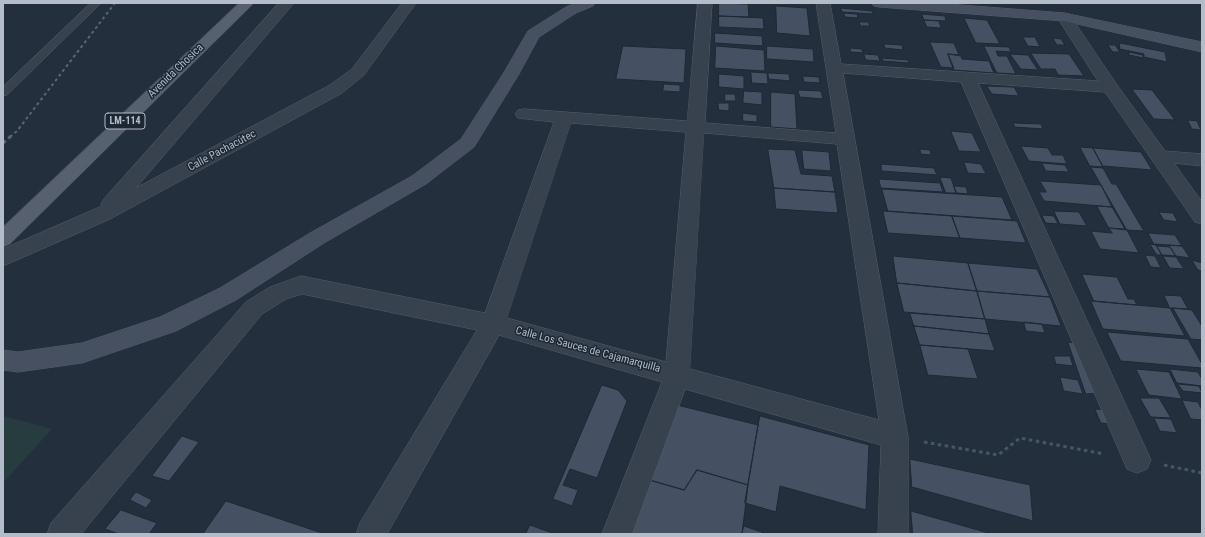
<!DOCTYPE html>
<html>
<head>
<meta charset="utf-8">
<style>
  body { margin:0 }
  #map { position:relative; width:1205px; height:537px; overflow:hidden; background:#242f3e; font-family:"Roboto Condensed",sans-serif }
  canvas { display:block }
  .frame { position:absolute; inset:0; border:4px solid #b4bcc9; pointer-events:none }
</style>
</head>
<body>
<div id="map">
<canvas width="1205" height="537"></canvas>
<div class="frame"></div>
</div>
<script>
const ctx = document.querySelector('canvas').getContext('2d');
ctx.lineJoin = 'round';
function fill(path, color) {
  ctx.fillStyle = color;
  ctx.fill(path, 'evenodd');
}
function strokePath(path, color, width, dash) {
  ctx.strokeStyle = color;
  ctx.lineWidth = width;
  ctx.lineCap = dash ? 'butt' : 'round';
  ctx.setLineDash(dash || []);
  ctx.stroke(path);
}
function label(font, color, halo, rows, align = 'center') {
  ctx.font = font + ' "Roboto Condensed",sans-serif';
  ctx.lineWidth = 3;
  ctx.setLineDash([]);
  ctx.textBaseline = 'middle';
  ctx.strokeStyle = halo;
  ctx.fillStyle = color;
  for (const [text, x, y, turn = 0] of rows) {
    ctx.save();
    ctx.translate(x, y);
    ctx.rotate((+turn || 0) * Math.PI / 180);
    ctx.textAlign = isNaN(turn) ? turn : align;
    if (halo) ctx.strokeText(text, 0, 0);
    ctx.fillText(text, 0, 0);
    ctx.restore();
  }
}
fill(new Path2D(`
  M3,416L52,429L3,483Z`), '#263c3f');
const building = new Path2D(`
  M719,3L748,4L749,17L719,16Z
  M776,6L807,8L810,36L777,33Z
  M841,8L872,11L873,14L842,12Z
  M844,13L857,14L858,18L845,17Z
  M922,14L945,16L946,21L924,20Z
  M719,16L763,18L764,29L719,27Z
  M964,18L987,20L1000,44L976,43Z
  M924,20L939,21L941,28L927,27Z
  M859,22H868L870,26H861Z
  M715,33L762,36L763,46L715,43Z
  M1023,37H1035L1040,47L1028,46Z
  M1053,38L1061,39L1065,45H1057Z
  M930,42L954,43L959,55L948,54L954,68L941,67Z
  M1120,43L1165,52L1167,62L1144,57V54L1120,49Z
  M884,44L902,45L903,50L885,48Z
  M1108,45H1115L1120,52H1113Z
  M623,46L686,49L684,83L616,79Z
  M716,46L764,50L765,71L715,68Z
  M767,46L813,49L814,62L767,59Z
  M984,46L1009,47L1011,52L996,51L998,56H1007L1016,74L997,73Z
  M850,48L862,49L863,53L851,52Z
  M1129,52L1143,55V58L1129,55Z
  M1031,53L1069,54L1084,76L1058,75L1055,69H1041Z
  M864,54L878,55L880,61L866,60Z
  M948,54L961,56L962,59L989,61L994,73L954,70Z
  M1010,54L1028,55L1038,70L1021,69Z
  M882,58L908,60L909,63L883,61Z
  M751,72L767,73L768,84L752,83Z
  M768,73L789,74L790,81L769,79Z
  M719,74L744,76V89L719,87Z
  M803,76L819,77L820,83L804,82Z
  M664,84L680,85V92L663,91Z
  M987,86L1014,87L1019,96L992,94Z
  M1132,89L1152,90L1175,120L1154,119Z
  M798,90L821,91L823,99L800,97Z
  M744,91L762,92V105L743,103Z
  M771,92L795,94L797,129L771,127Z
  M725,94H735L736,101H725Z
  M718,103H729V111L719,110Z
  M743,113L757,115V122L743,121Z
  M1188,120L1197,121L1201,130L1192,129Z
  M1013,123L1041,124L1043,129L1015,127Z
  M951,131L972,133L981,152L959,151Z
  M1021,146L1048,148L1052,155H1063L1067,164L1029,161Z
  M1080,147L1093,148L1103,167L1090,166Z
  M1093,148L1141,152L1152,170L1103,166Z
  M768,149L795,150L801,174L832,176L835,192L774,188Z
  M920,149L930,150L931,155L921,154Z
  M802,150L829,152L831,171L804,169Z
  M964,162L981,164L986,174L968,173Z
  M1042,163L1065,165L1069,172L1046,171Z
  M881,164L934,168L937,175L882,171Z
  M1091,167L1103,168L1112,184H1116L1144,231L1127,230Z
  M940,177L951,178L956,193H946Z
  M879,179L940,183L943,192L881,188Z
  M1040,181L1101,185L1112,207L1044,201L1039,192H1046Z
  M954,186L966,187L968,194L957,193Z
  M774,188L835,192L838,213L776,209Z
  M882,189L1002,197L1012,220L888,211Z
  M1097,206L1112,207L1125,229L1109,228Z
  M883,211L952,216L960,238L888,233Z
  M1054,211L1079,212L1087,226L1060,224Z
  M1159,212L1173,213L1178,222L1164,220Z
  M1042,215L1054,216L1058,224L1046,223Z
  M952,216L1017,221L1026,243L960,238Z
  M1109,228L1127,230L1139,253L1100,249L1091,231L1112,233Z
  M1148,233L1175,235L1182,246L1154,244Z
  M1150,244L1156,245L1162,255H1157Z
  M1169,245L1182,246L1190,258L1176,256Z
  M1157,246L1170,247L1176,256L1162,255Z
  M1145,255L1155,256L1161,268L1151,267Z
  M893,256L968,263L977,291L897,283Z
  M1163,256L1176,257L1184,269L1170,268Z
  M1192,260L1202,263V271L1198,270Z
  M968,263L1037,269L1050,297L977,291Z
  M1082,274L1117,277L1128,299H1134L1137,305L1094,301Z
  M897,283L977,291L985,319L904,312Z
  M977,291L1050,297L1061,326L985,319Z
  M1164,295L1181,296L1188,309L1170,308Z
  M1091,301L1170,308L1185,336L1103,329Z
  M1173,308L1192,310L1202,326V340L1191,339Z
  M910,313L985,319L989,334L914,326Z
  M1024,322L1042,324L1045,333L1026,331Z
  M914,326L989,334L995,351L920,345Z
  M1107,332L1188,339L1202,364V368L1121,361Z
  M1068,342L1083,344L1102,393L1086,394Z
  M920,345L968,349L978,379L928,375Z
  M1054,356H1070L1073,366L1056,364Z
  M1136,369L1169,372L1182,399L1149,395Z
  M1170,369L1198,372L1202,379V386L1177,383Z
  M1060,377L1078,380L1083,394L1064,391Z
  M1178,384L1199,386L1202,393L1183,391Z
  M602,385L618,390L627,401L597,478L570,469L563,485L578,490L572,506L553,499Z
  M1140,398H1159L1171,418L1151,417Z
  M1182,400L1198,402L1202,410V420L1191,419Z
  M673,404L758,425L748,485L697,470L684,490L646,479Z
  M1095,409L1110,410L1117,425L1101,423Z
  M760,416L869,445L866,510L780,486L776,512L745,503Z
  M1154,418L1171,419L1177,433L1160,431Z
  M182,436L199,442L169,481L152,476Z
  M910,459L1030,485L1033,521L912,487Z
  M697,470L748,485L742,534H624L646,479L684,490Z
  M136,492L152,500L146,508L130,500Z
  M226,501L325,534H203Z
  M121,510L157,523L149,534H119L105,529Z
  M911,511L992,534H913Z
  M530,525L555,534H526Z
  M744,526L767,534H742Z`);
fill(building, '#455162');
strokePath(building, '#1f2835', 1);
const lane = new Path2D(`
  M91,3H101L7,95L3,96V87Z`);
const street = new Path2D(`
  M279,3H294L136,188L330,85L352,69L402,3H416L364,75L342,93L110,219L3,266V249L102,206L101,204L104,199Z
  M698,3H712L705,123L836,133L816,3H830L841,64L1098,81L1057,17L1059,14L1064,13L1069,14L1117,85L1165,151L1202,154V166L1174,163L1202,202V224L1195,222L1105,92L978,83L1151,460L1147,469L1137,473L1127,469L961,82L843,73L908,437V534H878L881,445L685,389L632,534H602L662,382L499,335L387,534H356L360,523L477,330L302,294L286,299L262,314L81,534H47L51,523L246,302L270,287L301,276L485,313L554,122L518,118L515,114L518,110L524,109L687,121ZM571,123L686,132L666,362L507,318ZM704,133L837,144L879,420L690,369Z`);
const secondary = new Path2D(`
  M576,3H595L593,6L576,13L539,37L519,74L474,147L426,184L324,243L236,300L176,331L82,363L18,372L3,370V350L18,352L82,343L160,317L220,288L310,233L412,176L461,139L503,74L528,31L566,7Z
  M872,3H936L1064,13L1202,42V52L1064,21L879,7L874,6Z`);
const primary = new Path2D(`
  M239,3H254L10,244L3,247V227Z`);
strokePath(lane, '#565f6c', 1);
strokePath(street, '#565f6c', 1);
strokePath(secondary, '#565f6c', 1);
strokePath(primary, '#414a57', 1);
strokePath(new Path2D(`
  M924,442L998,455L1020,438L1104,454
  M1164,465L1202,473`), '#44595c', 3, [3.5, 3.5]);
fill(lane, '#38414e');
fill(street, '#38414e');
fill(secondary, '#465061');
fill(primary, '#56606e');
strokePath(new Path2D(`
  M10,137L17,131L115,3`), '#5a6575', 2, [3, 3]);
strokePath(new Path2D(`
  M3,143L11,136`), '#5a6575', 3, [3.5, 3.5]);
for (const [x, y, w] of [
  [125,121,40]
]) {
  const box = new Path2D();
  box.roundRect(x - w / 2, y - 8, w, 16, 3);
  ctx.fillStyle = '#1d2633';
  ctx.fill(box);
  strokePath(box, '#b4bcc9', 1);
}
label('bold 10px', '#b4bcc9', null, [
  ["LM-114",125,121]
]);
label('11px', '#b4bcc9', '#1d2633', [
  ["Avenida Chosica",176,71,-44],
  ["Calle Pachacútec",222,151,-28],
  ["Calle Los Sauces de Cajamarquilla",588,350,15]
]);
</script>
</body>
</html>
